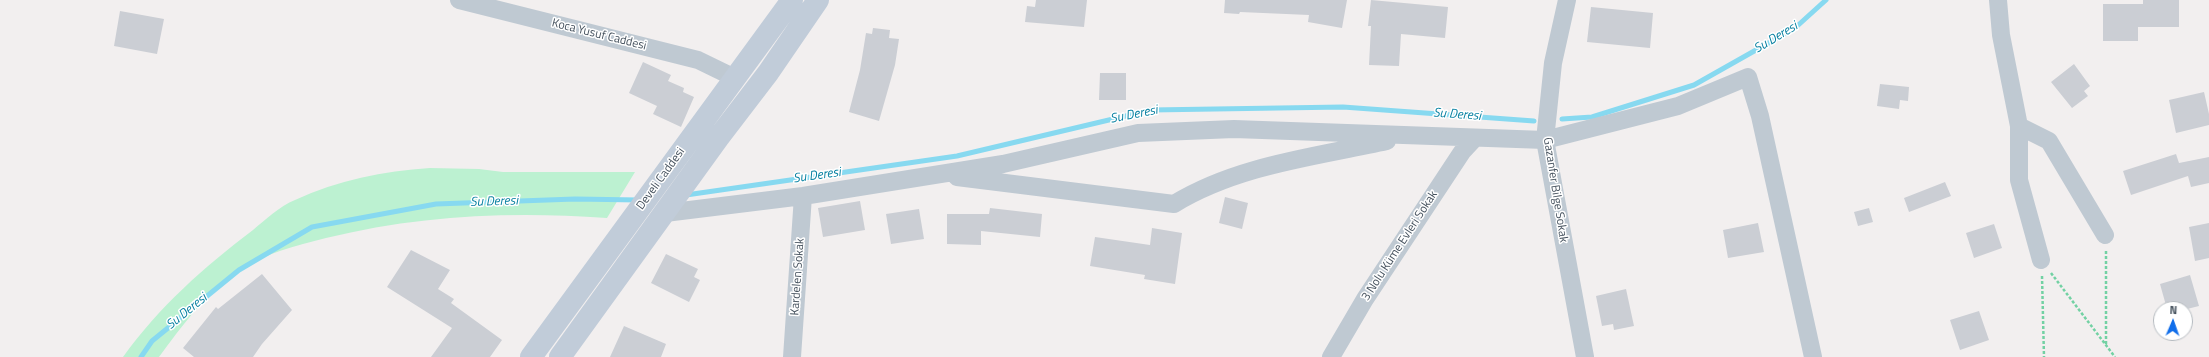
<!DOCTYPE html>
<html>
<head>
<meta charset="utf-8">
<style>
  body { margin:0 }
  #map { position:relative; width:2209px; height:357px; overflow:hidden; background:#f2efef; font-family:"Titillium Web",sans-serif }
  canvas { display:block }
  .north { position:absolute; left:2153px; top:301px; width:40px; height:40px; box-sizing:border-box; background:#fff; border:1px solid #b5babf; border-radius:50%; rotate:2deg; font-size:11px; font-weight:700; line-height:16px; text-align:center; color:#46525e }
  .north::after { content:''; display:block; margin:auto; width:14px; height:18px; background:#116eea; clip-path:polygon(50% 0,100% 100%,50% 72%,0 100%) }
</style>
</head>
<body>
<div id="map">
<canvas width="2209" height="357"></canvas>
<div class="north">N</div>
</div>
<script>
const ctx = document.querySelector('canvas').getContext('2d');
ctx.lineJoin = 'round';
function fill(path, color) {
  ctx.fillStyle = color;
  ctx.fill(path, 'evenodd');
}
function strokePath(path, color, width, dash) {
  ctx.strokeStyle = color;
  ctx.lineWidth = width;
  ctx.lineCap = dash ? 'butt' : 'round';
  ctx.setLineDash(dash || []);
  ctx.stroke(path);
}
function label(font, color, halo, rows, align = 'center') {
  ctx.font = font + ' "Titillium Web",sans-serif';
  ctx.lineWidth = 3;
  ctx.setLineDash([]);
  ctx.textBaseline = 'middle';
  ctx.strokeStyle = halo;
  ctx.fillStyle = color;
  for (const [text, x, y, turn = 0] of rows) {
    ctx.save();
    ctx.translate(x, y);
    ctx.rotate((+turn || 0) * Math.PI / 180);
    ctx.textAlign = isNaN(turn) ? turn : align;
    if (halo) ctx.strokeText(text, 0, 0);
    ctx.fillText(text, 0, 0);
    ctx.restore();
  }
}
fill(new Path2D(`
  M430,168L479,169L503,172H635L607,218C512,211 419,215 326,238C295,246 265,253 238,271C206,293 182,326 159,357H123C159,307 204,267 253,230C265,220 280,206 295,200C338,180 383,171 430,168Z`), '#bcf1d1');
strokePath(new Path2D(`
  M1562,119L1592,117L1694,85L1795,28L1826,0
  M686,195L957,156L1151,110L1343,107L1534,121
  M141,357L152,341L239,270L312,227L436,204L575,199L639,200`), '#87d9f0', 5);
fill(new Path2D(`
  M1036,0H1087L1084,27L1025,22L1027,6L1035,7Z
  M1225,0H1347L1342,28L1308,22L1309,15L1240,12L1239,14L1224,13Z
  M1371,0L1448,7L1445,38L1401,34L1399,66L1369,65L1371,26H1368Z
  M2143,0H2179V27H2138V41H2103V4H2143Z
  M1591,7L1653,13L1650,48L1587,42Z
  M120,11L164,19L157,54L114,46Z
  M873,28L890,30L889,38L899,39L895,65L879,121L849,112L860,70L866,33L872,34Z
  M643,62L671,75L668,81L684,88L683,92L694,97L681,127L653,114L657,106L629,93Z
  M2074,64L2090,86L2084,91L2088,96L2072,108L2051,82Z
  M1100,73H1126V100H1099Z
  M1880,84L1909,87L1908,101L1900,100L1899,109L1877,106Z
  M2204,92L2209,114V125L2176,133L2169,100Z
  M2176,154L2179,163L2209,157V183L2191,187L2188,176L2131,195L2123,171Z
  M1945,182L1951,196L1909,212L1904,198Z
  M1225,197L1248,203L1242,229L1219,223Z
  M860,201L865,230L823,237L818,208Z
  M990,208L1042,214L1040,237L981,231V245L947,244V214H989Z
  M1869,208L1873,222L1858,226L1854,212Z
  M919,209L924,239L891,244L886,214Z
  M1758,223L1764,252L1728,258L1723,230Z
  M2209,223V258L2195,261L2189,227Z
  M1994,224L2002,248L1974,258L1966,233Z
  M1152,228L1182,233L1175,284L1144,279L1145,275L1090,266L1095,237L1150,245Z
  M411,250L450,270L438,289L454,299L451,303L502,340L490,357H431L452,328L387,287Z
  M666,254L698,269L694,277L700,280L689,302L651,283Z
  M262,274L292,310L262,344L253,357H194L183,348L216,307L218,309Z
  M2190,275L2199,306L2187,309H2167L2160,284Z
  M1626,289L1634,326L1614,330L1613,324L1602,326L1596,296Z
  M1979,311L1989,340L1960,350L1950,320Z
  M624,326L666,344L661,357H610Z`), '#cbced4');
strokePath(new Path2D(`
  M2106,251V344
  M2051,273L2115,357
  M2042,276L2044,357`), '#72d1a3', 2.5, [3, 2]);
strokePath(new Path2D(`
  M459,0L698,60L735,78
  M1567,0L1553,63L1545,140L1585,357
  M1998,0L2001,35L2019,126L2049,141L2105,235
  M2019,126V180L2041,260
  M957,177L1174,204C1238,165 1315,157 1387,141
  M665,213L803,196L1003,164L1138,133L1234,129L1545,140L1678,106L1748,77L1760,116L1813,357
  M792,357L803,196
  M1331,357L1365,299L1462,152L1475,138`), '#bfc9d2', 18);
strokePath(new Path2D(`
  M531,357L792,0
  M560,357L719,137L768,73L818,0`), '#c1ccd9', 22);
label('12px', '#46525e', '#fff', [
  ["Koca Yusuf Caddesi",599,35,14],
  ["Develi Caddesi",661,179,-54],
  ["Gazanfer Bilge Sokak",1555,190,81],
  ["3 Nolu Küme Evleri Sokak",1400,246,-57],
  ["Kardelen Sokak",798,277,-86]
]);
label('italic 13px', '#0780a1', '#fff', [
  ["Su Deresi",1776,38,-31],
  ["Su Deresi",1134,115,-11],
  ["Su Deresi",1457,115,4],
  ["Su Deresi",817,176,-8],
  ["Su Deresi",494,202,-2],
  ["Su Deresi",187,312,-39]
]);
</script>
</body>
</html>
